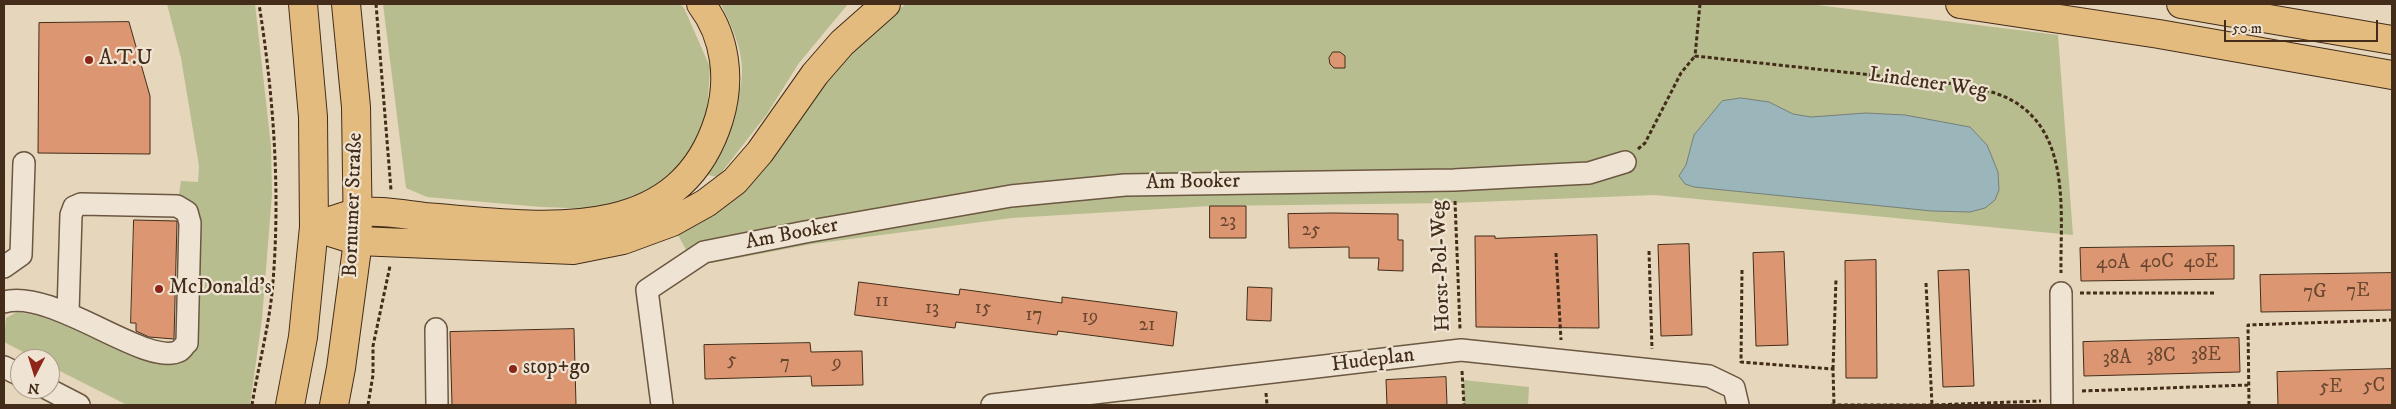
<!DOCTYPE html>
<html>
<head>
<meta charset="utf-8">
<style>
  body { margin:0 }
  #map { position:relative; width:2396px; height:409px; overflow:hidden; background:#e6d6bb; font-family:"IM FELL DW Pica",serif }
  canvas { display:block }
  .frame { position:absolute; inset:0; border:5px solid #432d1a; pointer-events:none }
  .north { position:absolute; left:10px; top:349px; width:50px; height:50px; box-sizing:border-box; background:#efe4d3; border:1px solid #aa9b89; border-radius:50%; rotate:185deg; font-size:14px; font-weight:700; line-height:20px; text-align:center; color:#432d1a }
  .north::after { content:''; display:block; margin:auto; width:18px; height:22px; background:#8f2418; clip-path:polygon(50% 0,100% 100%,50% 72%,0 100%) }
  .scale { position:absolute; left:2224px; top:20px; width:154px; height:22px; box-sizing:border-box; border:2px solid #432d1a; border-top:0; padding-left:6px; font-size:15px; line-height:18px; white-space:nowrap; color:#432d1a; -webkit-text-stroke:4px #efe4d3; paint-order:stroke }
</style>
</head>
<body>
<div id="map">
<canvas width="2396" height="409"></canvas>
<div class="frame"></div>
<div class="north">N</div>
<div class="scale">50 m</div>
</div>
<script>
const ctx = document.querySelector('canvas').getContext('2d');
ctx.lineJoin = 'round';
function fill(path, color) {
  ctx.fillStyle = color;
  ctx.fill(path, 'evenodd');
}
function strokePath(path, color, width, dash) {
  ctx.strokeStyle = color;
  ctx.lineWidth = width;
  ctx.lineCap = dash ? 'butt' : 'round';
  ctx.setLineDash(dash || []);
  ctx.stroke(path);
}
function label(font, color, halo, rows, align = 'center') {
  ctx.font = font + ' "IM FELL DW Pica",serif';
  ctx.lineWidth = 4.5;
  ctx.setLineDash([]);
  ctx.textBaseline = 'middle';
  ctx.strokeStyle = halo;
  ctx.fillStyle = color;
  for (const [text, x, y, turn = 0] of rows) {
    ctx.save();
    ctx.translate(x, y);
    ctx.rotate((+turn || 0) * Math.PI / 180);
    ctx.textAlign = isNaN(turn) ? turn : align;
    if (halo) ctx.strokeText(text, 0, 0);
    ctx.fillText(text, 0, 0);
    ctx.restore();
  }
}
fill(new Path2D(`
  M167,4H255L271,146L272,194L262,319L250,405H127L50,366V359H37L4,342L6,318L17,312L63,320L90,337L119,347L192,343L178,200L181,181L198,182L199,166L181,58Z
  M383,4H680L684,8L710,67L707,114L693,148L667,182L634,201L597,209L541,207L427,197L406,188Z
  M721,4H848L799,63L767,114L718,177L707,175C721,148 741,104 742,73C743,49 731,25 721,4Z
  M906,4H1809L2058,35L2073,235L1655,195L1451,203L1210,206L1012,218L812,244L695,266L678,235C701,222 724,208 744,190C778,159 800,117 828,81C850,52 876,26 906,4Z
  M1463,380L1529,387L1528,405H1464Z`), '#b7bd8e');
const water = new Path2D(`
  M1741,98L1769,102L1793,114L1811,117L1866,113L1905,115L1970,127L1987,145L1998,172L1999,190L1995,200L1985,208L1970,212L1932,211L1694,187L1685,184L1679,176L1686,165L1694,135L1722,101Z`);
fill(water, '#9ab6ba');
strokePath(water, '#777f7a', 1);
const building = new Path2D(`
  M129,22L150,96V154L38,153L39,23Z
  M1333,52H1340L1345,56V68H1334L1330,64L1329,58Z
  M1210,206H1246V238H1210Z
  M1333,213L1398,214V240H1403V271L1378,270L1379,258H1349V247L1289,248L1288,214Z
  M134,220L177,221L174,339L149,337L136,331V323H131Z
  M1597,235L1599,328L1476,327L1475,236H1495V238Z
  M1689,244L1692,335L1661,336L1658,245Z
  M2234,246V279L2081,281L2080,248Z
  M1784,252L1788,345L1756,346L1753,253Z
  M1876,260L1877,378H1846L1845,261Z
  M1969,270L1974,386L1943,387L1938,271Z
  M2392,273V310L2261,312L2260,275Z
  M859,282L959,295L960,289L1062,303V297L1177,312L1173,346L1058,331L1057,335L956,322L955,328L855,315Z
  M1248,287L1272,288L1271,321L1247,320Z
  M574,329L576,405H452L450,332Z
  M2239,338L2240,372L2084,376L2083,342Z
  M810,343L811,352L862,351L863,385L812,386L811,376L705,379L704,345Z
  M2392,369V405H2278L2277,372Z
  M1446,377L1447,405H1387L1386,380Z`);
fill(building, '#dc9671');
strokePath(building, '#432d1a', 1);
const minor = new Path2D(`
  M4,267L21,255L24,163
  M2061,293L2062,405
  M4,302C53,288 147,368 179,351C182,350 184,345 187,343L190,223L187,212L177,206L81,204L74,207L71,215L68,313
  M436,329L437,405
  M4,367L20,375
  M48,389L79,405
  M662,405L647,290L704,252L805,232L1011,196L1125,185L1454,180L1529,176L1589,173L1625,162
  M992,405L1461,350L1709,376L1734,388L1738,405`);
const major = new Path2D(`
  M290,405L303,337L314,227L313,117L303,4
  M334,405L341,368L358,241L356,107L346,4`);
const highway = new Path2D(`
  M1960,4L2159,34L2392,75
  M2181,4L2392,40
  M314,227L358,241L573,250L623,240L672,222L706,203L735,181L760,152L815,74L842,43L886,4
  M314,227C328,222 343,216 357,213C376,209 406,215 425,217C533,225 678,252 719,119C731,80 726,37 701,4`);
strokePath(minor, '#6c5742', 24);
strokePath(major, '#432d1a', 30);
strokePath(highway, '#432d1a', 30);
strokePath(new Path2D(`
  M376,4L391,190
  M1700,4L1695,56L1955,84C1975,88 1996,91 2013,101C2072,135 2060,216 2061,273
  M1638,149L1645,143L1681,73L1695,56
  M1455,201L1460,329
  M1649,251L1652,349
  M1556,253L1561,340
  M1742,270L1741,362L1833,369L1834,405
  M1926,283L1932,405
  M2080,293H2216
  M1833,369L1836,279
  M1462,371L1464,405
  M2082,391L2248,385
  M1266,393L1267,405
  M252,405C258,368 268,330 272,293C281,197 274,98 259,4
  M368,405L373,375V346L390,266
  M1831,405H1932L2041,401
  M2249,405L2248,325L2392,320`), '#432d1a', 3, [4, 2.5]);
strokePath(minor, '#efe4d3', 21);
strokePath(major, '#e3bb7e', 28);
strokePath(highway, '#e3bb7e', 28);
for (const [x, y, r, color] of [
  [89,60,5,"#8f2418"],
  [159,289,5,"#8f2418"],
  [513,369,5,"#8f2418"]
]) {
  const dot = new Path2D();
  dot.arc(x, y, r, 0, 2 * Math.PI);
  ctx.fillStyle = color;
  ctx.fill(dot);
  strokePath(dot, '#efe4d3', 2);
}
label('19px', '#694730', null, [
  ["23",1228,222],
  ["25",1311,231],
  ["40C",2157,263],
  ["40E",2201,263],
  ["40A",2113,264],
  ["7E",2358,292],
  ["7G",2315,293],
  ["11",882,302],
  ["13",932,309],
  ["15",983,309],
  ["17",1034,316],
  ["19",1090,318],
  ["21",1147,326],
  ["38E",2206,356],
  ["38C",2161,357],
  ["38A",2117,359],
  ["5",732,361],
  ["7",785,364],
  ["9",837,364],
  ["5C",2374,387],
  ["5E",2331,388]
]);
label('21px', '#432d1a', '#efe4d3', [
  ["A.T.U",99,60],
  ["McDonald's",169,289],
  ["stop+go",523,369]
], 'left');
label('21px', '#432d1a', '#efe4d3', [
  ["Lindener Weg",1928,84,8],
  ["Am Booker",1193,183,-1],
  ["Bornumer Straße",354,205,-88],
  ["Am Booker",792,235,-11],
  ["Horst-Pol-Weg",1442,266,-92],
  ["Hudeplan",1373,361,-7]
]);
</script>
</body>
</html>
